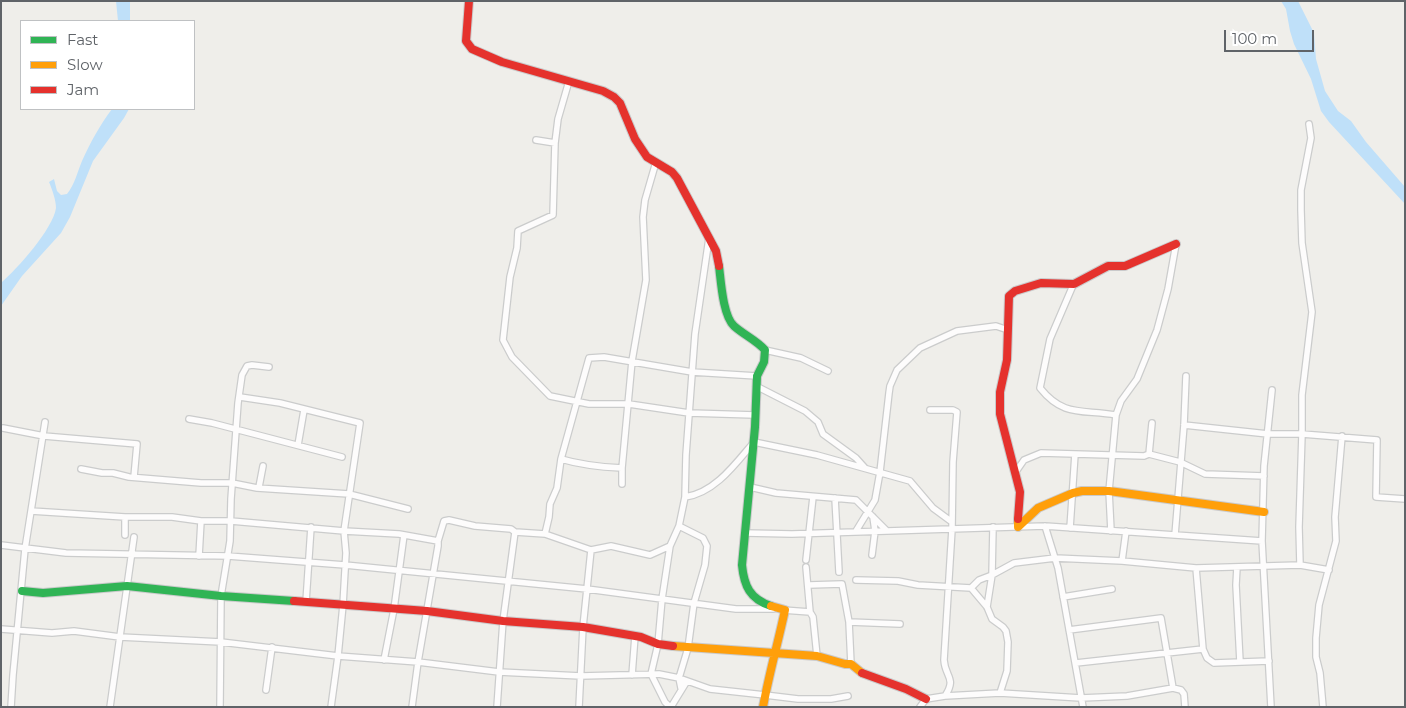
<!DOCTYPE html>
<html>
<head>
<meta charset="utf-8">
<style>
  body { margin:0 }
  #map { position:relative; width:1406px; height:708px; overflow:hidden; background:#efeeea; font-family:Montserrat,sans-serif }
  canvas { display:block }
  .frame { position:absolute; inset:0; border:2px solid #5f6368; pointer-events:none }
  .legend { position:absolute; left:20px; top:20px; width:175px; height:90px; box-sizing:border-box; background:#fff; border:1px solid #bfc1c3; margin:0; padding:6px 9px; list-style:none; font-size:15px; color:#5f6368 }
  .legend li { display:flex; align-items:center; gap:10px; height:25px }
  .legend b { width:25px; border:1px solid #bfc1c3 }
  .scale { position:absolute; left:1224px; top:30px; width:90px; height:22px; box-sizing:border-box; border:2px solid #5f6368; border-top:0; padding-left:6px; font-size:15px; line-height:18px; white-space:nowrap; color:#5f6368; -webkit-text-stroke:4px #fff; paint-order:stroke }
</style>
</head>
<body>
<div id="map">
<canvas width="1406" height="708"></canvas>
<div class="frame"></div>
<ul class="legend">
<li><b style="height:6px;background:#30b455"></b>Fast</li>
<li><b style="height:6px;background:#ff9f0a"></b>Slow</li>
<li><b style="height:6px;background:#e5322d"></b>Jam</li>
</ul>
<div class="scale">100 m</div>
</div>
<script>
const ctx = document.querySelector('canvas').getContext('2d');
ctx.lineJoin = 'round';
function fill(path, color) {
  ctx.fillStyle = color;
  ctx.fill(path, 'evenodd');
}
function strokePath(path, color, width, dash) {
  ctx.strokeStyle = color;
  ctx.lineWidth = width;
  ctx.lineCap = dash ? 'butt' : 'round';
  ctx.setLineDash(dash || []);
  ctx.stroke(path);
}
fill(new Path2D(`
  M116,1H130V21H118Z
  M1281,1H1298L1314,33L1316,59L1325,91L1338,111L1351,121L1366,142L1405,187V204L1329,122L1321,111L1311,79L1294,44L1290,31L1286,9Z
  M112,109H129L124,118L93,161L70,217L61,233L22,276L1,306V283C17,269 53,229 56,208C56,200 52,189 49,182L54,179L57,191L61,195L67,194C75,184 77,173 82,161C90,143 100,125 112,109Z`), '#bfe0f9');
const street = new Path2D(`
  M569,81L558,119L555,143L553,215L518,231L517,248L510,277L503,340L512,357L550,396L589,404H629L689,413L755,415
  M536,140L555,143
  M1074,283L1050,339L1040,388C1064,418 1083,409 1116,415
  M765,350L801,358L828,371
  M756,386L805,411L818,422L823,434L856,458L865,468
  M240,397L280,403L360,423L344,531L346,553L343,605L338,656L331,707
  M189,419L212,423L342,457
  M1184,425L1268,434H1302V395L1312,312L1302,243L1301,210V190L1311,138L1309,124
  M3,428L44,436L137,444L134,477
  M298,445L304,410
  M1149,454L1152,423
  M622,468C601,467 581,465 561,459L589,358L604,357L692,372L757,376
  M81,469L102,473H113L129,477L201,483H232L257,488L349,494L408,509
  M1015,473L1024,460L1041,453L1144,456L1149,454L1180,462L1205,474L1264,476
  M622,484V468L632,361L646,280L643,217L645,200L656,162
  M259,487L263,466
  M750,487L776,493L856,500L886,530
  M685,497C715,493 736,463 754,442L817,455L910,481L933,508L952,522
  M835,498L839,572
  M31,511L125,517H172L201,521H231L344,531L399,534L438,541
  M679,526L685,497L686,455L695,334L709,238
  M1045,526L1058,568L1083,707
  M1070,528L1075,454
  M856,531L875,500L880,472L889,393L890,386L897,370L920,348L957,331L996,326L1008,330
  M1111,531L1109,491L1116,415L1121,401L1137,379L1157,330L1168,289L1176,244
  M745,533L792,534L1045,526L1262,541
  M545,534L549,517L550,504L557,488L561,459
  M125,535V517
  M1175,535L1184,425L1186,376
  M1,545L66,553L228,556L345,565L587,589L736,609H773
  M872,555L875,531L873,517
  M199,556L201,521
  M806,560L813,497
  M1122,561L1126,531
  M1300,565L1299,527L1302,434L1377,440L1376,497L1405,499
  M806,567L810,612L813,617L817,656
  M1237,567L1236,585L1240,662
  M1196,568L1203,649L1207,658L1214,663L1269,661
  M856,580L898,581L918,585L971,588L979,580L992,575L1014,563L1055,558L1122,561L1196,568L1300,565L1329,570
  M809,585L842,584L849,622L851,664
  M971,588L987,607L992,619L1003,627L1006,631L1008,642L1007,671L1000,693
  M1063,597L1112,589
  M306,602L311,527
  M987,607L992,575L993,527
  M783,610L810,612
  M849,622L900,624
  M1,629L52,633L74,631L120,637L221,642L338,656L418,662L499,672L581,676L659,674L679,678L710,689L765,695L798,699H831L848,696
  M1069,630L1161,618L1173,688
  M384,660L394,609L404,535
  M1076,663L1203,649
  M632,675L635,636
  M266,690L272,647
  M945,696L1000,693L1081,698L1127,696L1173,688L1181,690L1184,694L1185,707
  M11,707L13,675L25,549L45,422
  M110,707L134,537
  M220,707L221,596L230,541L231,499L238,403L242,375L247,366L252,365L269,367
  M412,707L418,662L438,546V541L444,521L449,520L475,526L511,529L515,532L545,534L591,550L611,546L650,555L670,546
  M497,707L503,621L515,532
  M579,707L583,627L591,550
  M670,707L665,702L651,674L658,644L662,599L670,546L679,526L703,538L707,546L705,565L694,603L688,648L679,678L681,688
  M671,707L687,681
  M920,707L926,699L945,696C957,678 945,677 944,660L952,529L953,462L957,412L953,410H930
  M1271,707L1262,541L1264,466L1272,390
  M1323,707L1320,673L1316,657V638L1319,605L1336,541L1335,517L1342,436`);
const fast = new Path2D(`
  M719,266C721,282 723,316 734,326C744,335 756,340 765,350L764,362L757,376L755,427L742,565C744,586 750,599 771,606
  M22,591L43,593L127,586L221,596L294,601`);
const slow = new Path2D(`
  M1018,519V527L1038,508L1073,493L1082,491H1109L1264,512
  M673,646L817,656L845,664H851L862,673
  M763,707C769,674 778,643 785,610L771,606`);
const jam = new Path2D(`
  M469,1L466,41L472,49L502,62L603,91L614,97L620,103L635,139L647,157L672,172L677,178L716,251L719,266
  M1018,519L1020,492L1000,414V392L1007,360L1009,296L1015,291L1041,283L1074,284L1108,266H1125L1176,244
  M294,601L427,611L503,621L583,627L641,637L658,644L673,646
  M862,673L906,689L926,699`);
strokePath(street, '#cbcccc', 8);
strokePath(fast, '#cacacb', 10);
strokePath(slow, '#cacacb', 10);
strokePath(jam, '#cacacb', 10);
strokePath(street, '#fdfcfc', 5.5);
strokePath(fast, '#30b455', 8);
strokePath(slow, '#ff9f0a', 8);
strokePath(jam, '#e5322d', 8);
</script>
</body>
</html>
